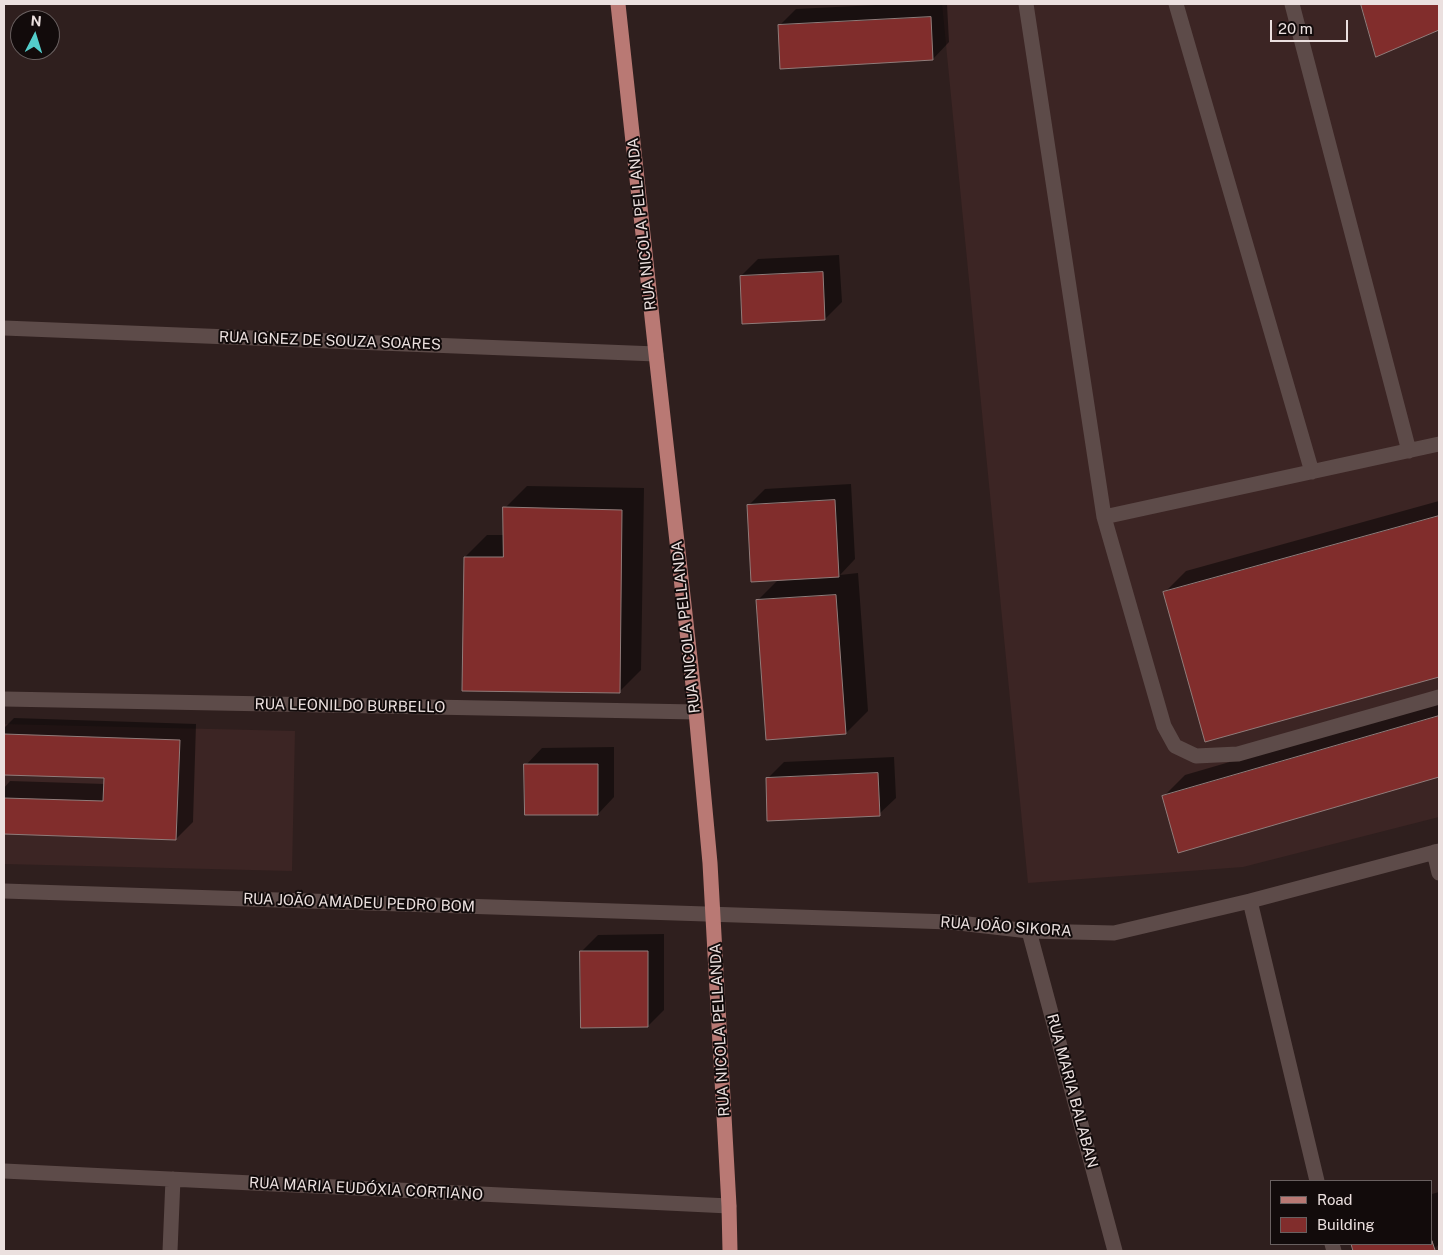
<!DOCTYPE html>
<html>
<head>
<meta charset="utf-8">
<style>
  body { margin:0 }
  #map { position:relative; width:1443px; height:1255px; overflow:hidden; background:#2f1f1e; font-family:"Public Sans",sans-serif }
  canvas { display:block }
  .frame { position:absolute; inset:0; border:5px solid #ebe0df; pointer-events:none }
  .legend { position:absolute; left:1270px; top:1180px; width:162px; height:65px; box-sizing:border-box; background:#120b0b; border:1px solid #696060; margin:0; padding:6px 9px; list-style:none; font-size:15px; color:#ebe0df }
  .legend li { display:flex; align-items:center; gap:10px; height:25px }
  .legend b { width:25px; border:1px solid #696060 }
  .north { position:absolute; left:10px; top:10px; width:50px; height:50px; box-sizing:border-box; background:#120b0b; border:1px solid #696060; border-radius:50%; rotate:5deg; font-size:14px; font-weight:700; line-height:20px; text-align:center; color:#ebe0df }
  .north::after { content:''; display:block; margin:auto; width:18px; height:22px; background:#53cdcb; clip-path:polygon(50% 0,100% 100%,50% 72%,0 100%) }
  .scale { position:absolute; left:1270px; top:20px; width:78px; height:22px; box-sizing:border-box; border:2px solid #ebe0df; border-top:0; padding-left:6px; font-size:15px; line-height:18px; white-space:nowrap; color:#ebe0df; -webkit-text-stroke:4px #120b0b; paint-order:stroke }
</style>
</head>
<body>
<div id="map">
<canvas width="1443" height="1255"></canvas>
<div class="frame"></div>
<ul class="legend">
<li><b style="height:6px;background:#b97974"></b>Road</li>
<li><b style="height:14px;background:#812d2c"></b>Building</li>
</ul>
<div class="north">N</div>
<div class="scale">20 m</div>
</div>
<script>
const ctx = document.querySelector('canvas').getContext('2d');
ctx.lineJoin = 'round';
function fill(path, color) {
  ctx.fillStyle = color;
  ctx.fill(path, 'evenodd');
}
function strokePath(path, color, width, dash) {
  ctx.strokeStyle = color;
  ctx.lineWidth = width;
  ctx.lineCap = dash ? 'butt' : 'round';
  ctx.setLineDash(dash || []);
  ctx.stroke(path);
}
function label(font, color, halo, rows, align = 'center') {
  ctx.font = font + ' "Public Sans",sans-serif';
  ctx.lineWidth = 4;
  ctx.setLineDash([]);
  ctx.textBaseline = 'middle';
  ctx.strokeStyle = halo;
  ctx.fillStyle = color;
  for (const [text, x, y, turn = 0] of rows) {
    ctx.save();
    ctx.translate(x, y);
    ctx.rotate((+turn || 0) * Math.PI / 180);
    ctx.textAlign = isNaN(turn) ? turn : align;
    if (halo) ctx.strokeText(text, 0, 0);
    ctx.fillText(text, 0, 0);
    ctx.restore();
  }
}
fill(new Path2D(`
  M942,4H1439V817L1243,867L1028,883Z
  M4,724L295,731L292,871L4,864Z`), '#3c2524');
fill(new Path2D(`
  M896,4H947L949,42L933,59L779,26L796,9Z
  M1363,4H1439V29L1377,55Z
  M839,255L842,302L825,319L741,276L758,259Z
  M851,484L855,559L840,575L858,573L868,711L846,733L757,601L779,579L748,506L765,489Z
  M527,486L644,488L641,670L619,692L465,557L487,535H504L505,508Z
  M1439,501V675L1206,740L1164,593L1186,571Z
  M1439,701V776L1179,851L1163,797L1185,775Z
  M14,718L196,724L193,822L176,839L4,833V788L10,781L105,784V777L4,774V728Z
  M614,747V797L598,814L526,765L542,748Z
  M894,757L896,798L879,814L767,779L784,762Z
  M664,934V1010L648,1026L582,951L598,935Z
  M1439,1192V1244L1434,1249L1427,1251H1354L1352,1244H1432V1194Z`), '#0007');
const building = new Path2D(`
  M1361,4H1439V30L1376,57Z
  M931,17L933,60L780,69L778,25Z
  M823,272L825,320L742,324L740,276Z
  M835,500L839,577L751,582L747,505Z
  M503,507L622,510L620,693L462,691L464,557H503Z
  M1439,516V677L1205,742L1163,592Z
  M836,595L846,734L766,740L756,600Z
  M1439,716V777L1178,853L1162,796Z
  M4,734L180,740L176,840L4,834V798L103,801L104,778L4,775Z
  M524,764H598V815H525Z
  M878,773L880,816L767,821L766,778Z
  M580,951H648V1027L581,1028Z
  M1432,1241L1435,1250L1432,1251H1353L1351,1244H1432Z`);
fill(building, '#812d2c');
strokePath(building, '#907c7a', 1);
strokePath(new Path2D(`
  M1026,4L1104,517L1164,726L1175,746L1196,756L1238,754L1439,697
  M1176,4L1312,472
  M1292,4L1409,451
  M4,328L656,354
  M1104,517L1439,444
  M4,699L696,712
  M1434,852L1439,873
  M4,891L950,922L1029,931L1114,933L1250,901L1439,851
  M1250,901L1317,1181
  M1029,931L1115,1251
  M4,1171L729,1206
  M1332,1244L1334,1251
  M170,1251L173,1179`), '#5d4b49', 15);
strokePath(new Path2D(`
  M618,4L656,354L696,712L710,863L729,1206L730,1251`), '#b97974', 15);
label('15px', '#ebe0df', '#120b0b', [
  ["RUA NICOLA PELLANDA",642,224,-96],
  ["RUA IGNEZ DE SOUZA SOARES",330,341,2],
  ["RUA NICOLA PELLANDA",686,627,-96],
  ["RUA LEONILDO BURBELLO",350,706,1],
  ["RUA JOÃO AMADEU PEDRO BOM",359,903,2],
  ["RUA JOÃO SIKORA",1006,927,4],
  ["RUA NICOLA PELLANDA",720,1030,-93],
  ["RUA MARIA BALABAN",1072,1091,75],
  ["RUA MARIA EUDÓXIA CORTIANO",366,1189,3]
]);
</script>
</body>
</html>
